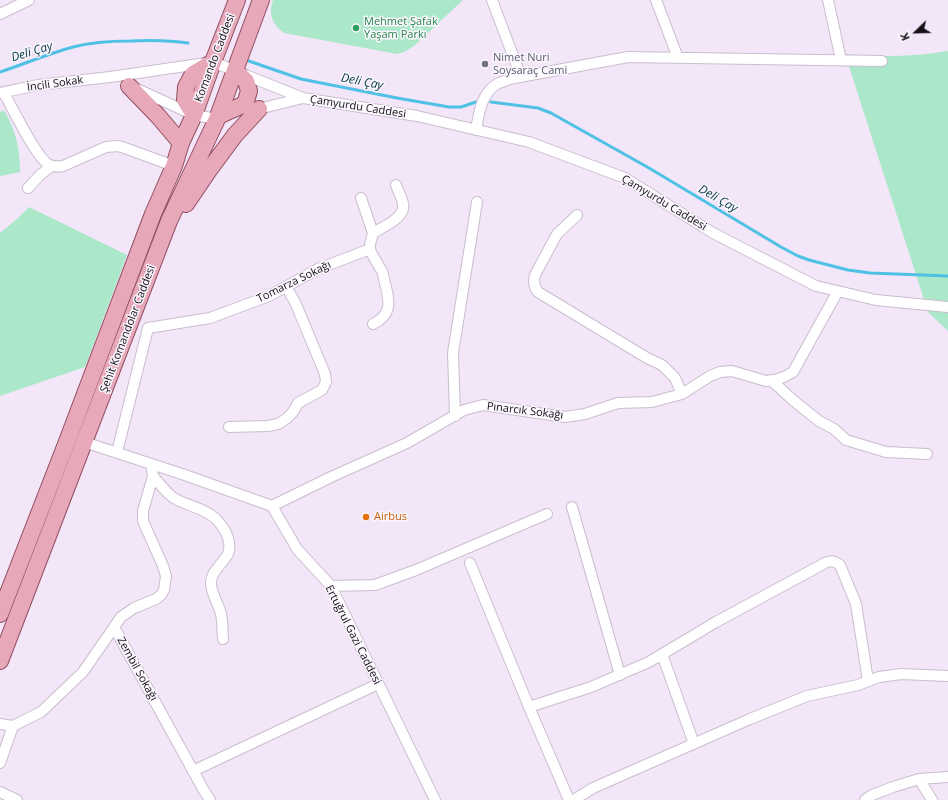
<!DOCTYPE html>
<html>
<head>
<meta charset="utf-8">
<style>
  body { margin:0 }
  #map { position:relative; width:948px; height:800px; overflow:hidden; background:#f2e6f8; font-family:"Open Sans",sans-serif }
  canvas { display:block }
  .north { position:absolute; left:896px; top:12px; width:40px; height:40px; -webkit-text-stroke:3px #fbf6fe; paint-order:stroke; rotate:247deg; font-size:11px; font-weight:700; line-height:16px; text-align:center; color:#151117 }
  .north::after { content:''; display:block; margin:auto; width:14px; height:18px; background:#151117; clip-path:polygon(50% 0,100% 100%,50% 72%,0 100%) }
</style>
</head>
<body>
<div id="map">
<canvas width="948" height="800"></canvas>
<div class="north">K</div>
</div>
<script>
const ctx = document.querySelector('canvas').getContext('2d');
ctx.lineJoin = 'round';
function fill(path, color) {
  ctx.fillStyle = color;
  ctx.fill(path, 'evenodd');
}
function strokePath(path, color, width, dash) {
  ctx.strokeStyle = color;
  ctx.lineWidth = width;
  ctx.lineCap = dash ? 'butt' : 'round';
  ctx.setLineDash(dash || []);
  ctx.stroke(path);
}
function label(font, color, halo, rows, align = 'center') {
  ctx.font = font + ' "Open Sans",sans-serif';
  ctx.lineWidth = 3;
  ctx.setLineDash([]);
  ctx.textBaseline = 'middle';
  ctx.strokeStyle = halo;
  ctx.fillStyle = color;
  for (const [text, x, y, turn = 0] of rows) {
    ctx.save();
    ctx.translate(x, y);
    ctx.rotate((+turn || 0) * Math.PI / 180);
    ctx.textAlign = isNaN(turn) ? turn : align;
    if (halo) ctx.strokeText(text, 0, 0);
    ctx.fillText(text, 0, 0);
    ctx.restore();
  }
}
fill(new Path2D(`
  M273,0H463L414,46L404,52L397,54L284,33C272,24 268,15 273,0Z
  M948,51V331L928,312L845,54C880,57 914,57 948,51Z
  M4,110C16,131 20,148 20,172L0,176V112Z
  M29,207L127,255L85,367L0,396V233L18,218Z`), '#aae8c9');
strokePath(new Path2D(`
  M246,60L301,79L397,98L449,107H461L476,102
  M0,72C24,64 48,54 73,47C92,42 111,41 130,41C150,40 169,40 188,43
  M491,102L538,108L551,113L649,168L781,247L798,256L809,260L848,270L870,273L948,276`), '#4fc1e4', 3);
const street = new Path2D(`
  M492,0L521,77
  M656,0L678,58
  M828,0L841,60
  M0,14L29,0
  M137,89L194,115L217,119L221,118
  M0,93L38,85L110,77L213,62L303,98L417,116L529,142L625,178L713,233L816,286L876,300L948,307
  M4,93C12,107 36,157 48,164C53,167 58,167 63,166L106,147L117,146L122,147L174,166
  M254,110L303,98
  M476,130C479,113 481,94 497,84C501,82 506,81 509,79L628,57L882,61
  M28,188L41,174L52,166
  M361,198L373,233
  M577,215L557,234L535,275C533,282 534,287 538,292L647,358L662,365L675,378L682,394
  M373,324C391,315 390,304 386,287C384,282 384,276 382,271C379,266 371,254 370,249C369,244 372,238 373,233C382,227 406,218 403,204C402,197 398,191 396,185
  M148,328L210,318L269,296L318,269L370,249
  M771,380L794,401L819,421L834,429L846,440L886,452L927,454
  M455,416L453,353L477,202
  M229,427L268,426L278,424L286,419L293,412L298,403L322,390L326,382L325,374L295,302L286,287
  M84,442L182,474L272,506L297,549L331,586L435,800
  M117,452L148,328
  M153,476C159,483 167,494 174,498C187,506 204,508 215,518C224,527 233,541 228,554C226,558 222,562 219,566C215,571 211,576 211,582C210,591 219,605 221,614C223,622 222,631 223,639
  M272,506L331,477L407,443L464,410L483,405L565,417L585,414L618,403L652,402L682,394L710,376L720,372L732,371L766,381L775,380L784,377L793,372L838,291
  M572,507L620,675
  M470,563L529,707L569,800
  M331,586L375,585L416,570L547,514
  M114,627L203,789L210,800
  M662,654L694,744
  M529,707L591,687L649,662L716,622L825,563C830,560 835,561 840,565L856,604L868,681
  M0,724L13,726L41,712L83,672L121,617L134,608L156,599L161,595L164,590L166,576L163,566L143,521V511L153,476L151,464
  M0,763L13,726
  M193,771L378,684
  M919,779L932,800
  M0,792L17,800
  M574,800L593,788L750,719L807,696L858,685L879,677L901,674L948,676
  M865,800L872,795L893,787L919,779L948,777`);
const primary = new Path2D(`
  M129,86L158,116L181,143
  M194,115L185,100L186,87L193,74L213,62
  M218,116L245,104L249,91L246,81L235,71
  M186,204L209,170L235,135L259,109
  M0,614L68,439L153,214L174,166L181,143L194,115L213,62L237,0
  M0,661L169,221L217,119L261,0`);
strokePath(street, '#cabdcf', 12);
strokePath(primary, '#934e62', 18);
strokePath(street, '#fff', 10);
strokePath(primary, '#e7a9b9', 16);
for (const [x, y, r, color] of [
  [356,28,4,"#2e9e5b"],
  [485,64,4,"#6b7280"],
  [366,517,4,"#e8710a"]
]) {
  const dot = new Path2D();
  dot.arc(x, y, r, 0, 2 * Math.PI);
  ctx.fillStyle = color;
  ctx.fill(dot);
  strokePath(dot, '#fbf6fe', 1.5);
}
label('11px', '#27864d', '#fbf6fe', [
  ["Mehmet Şafak",364,22],
  ["Yaşam Parkı",364,35]
], 'left');
label('11px', '#151117', '#fbf6fe', [
  ["Komando Caddesi",215,58,-69],
  ["İncili Sokak",55,84,-8],
  ["Çamyurdu Caddesi",358,107,9],
  ["Çamyurdu Caddesi",664,203,31],
  ["Tomarza Sokağı",294,282,-26],
  ["Şehit Komandolar Caddesi",128,329,-69],
  ["Pınarcık Sokağı",525,411,7],
  ["Ertuğrul Gazi Caddesi",353,635,63],
  ["Zembil Sokağı",137,669,61]
]);
label('11px', '#5b616d', '#fbf6fe', [
  ["Nimet Nuri",493,58],
  ["Soysaraç Cami",493,71]
], 'left');
label('11px', '#c56008', '#fbf6fe', [
  ["Airbus",374,517]
], 'left');
label('italic 12px', '#023947', '#fbf6fe', [
  ["Deli Çay",32,52,-17],
  ["Deli Çay",362,82,11],
  ["Deli Çay",718,199,30]
]);
</script>
</body>
</html>
